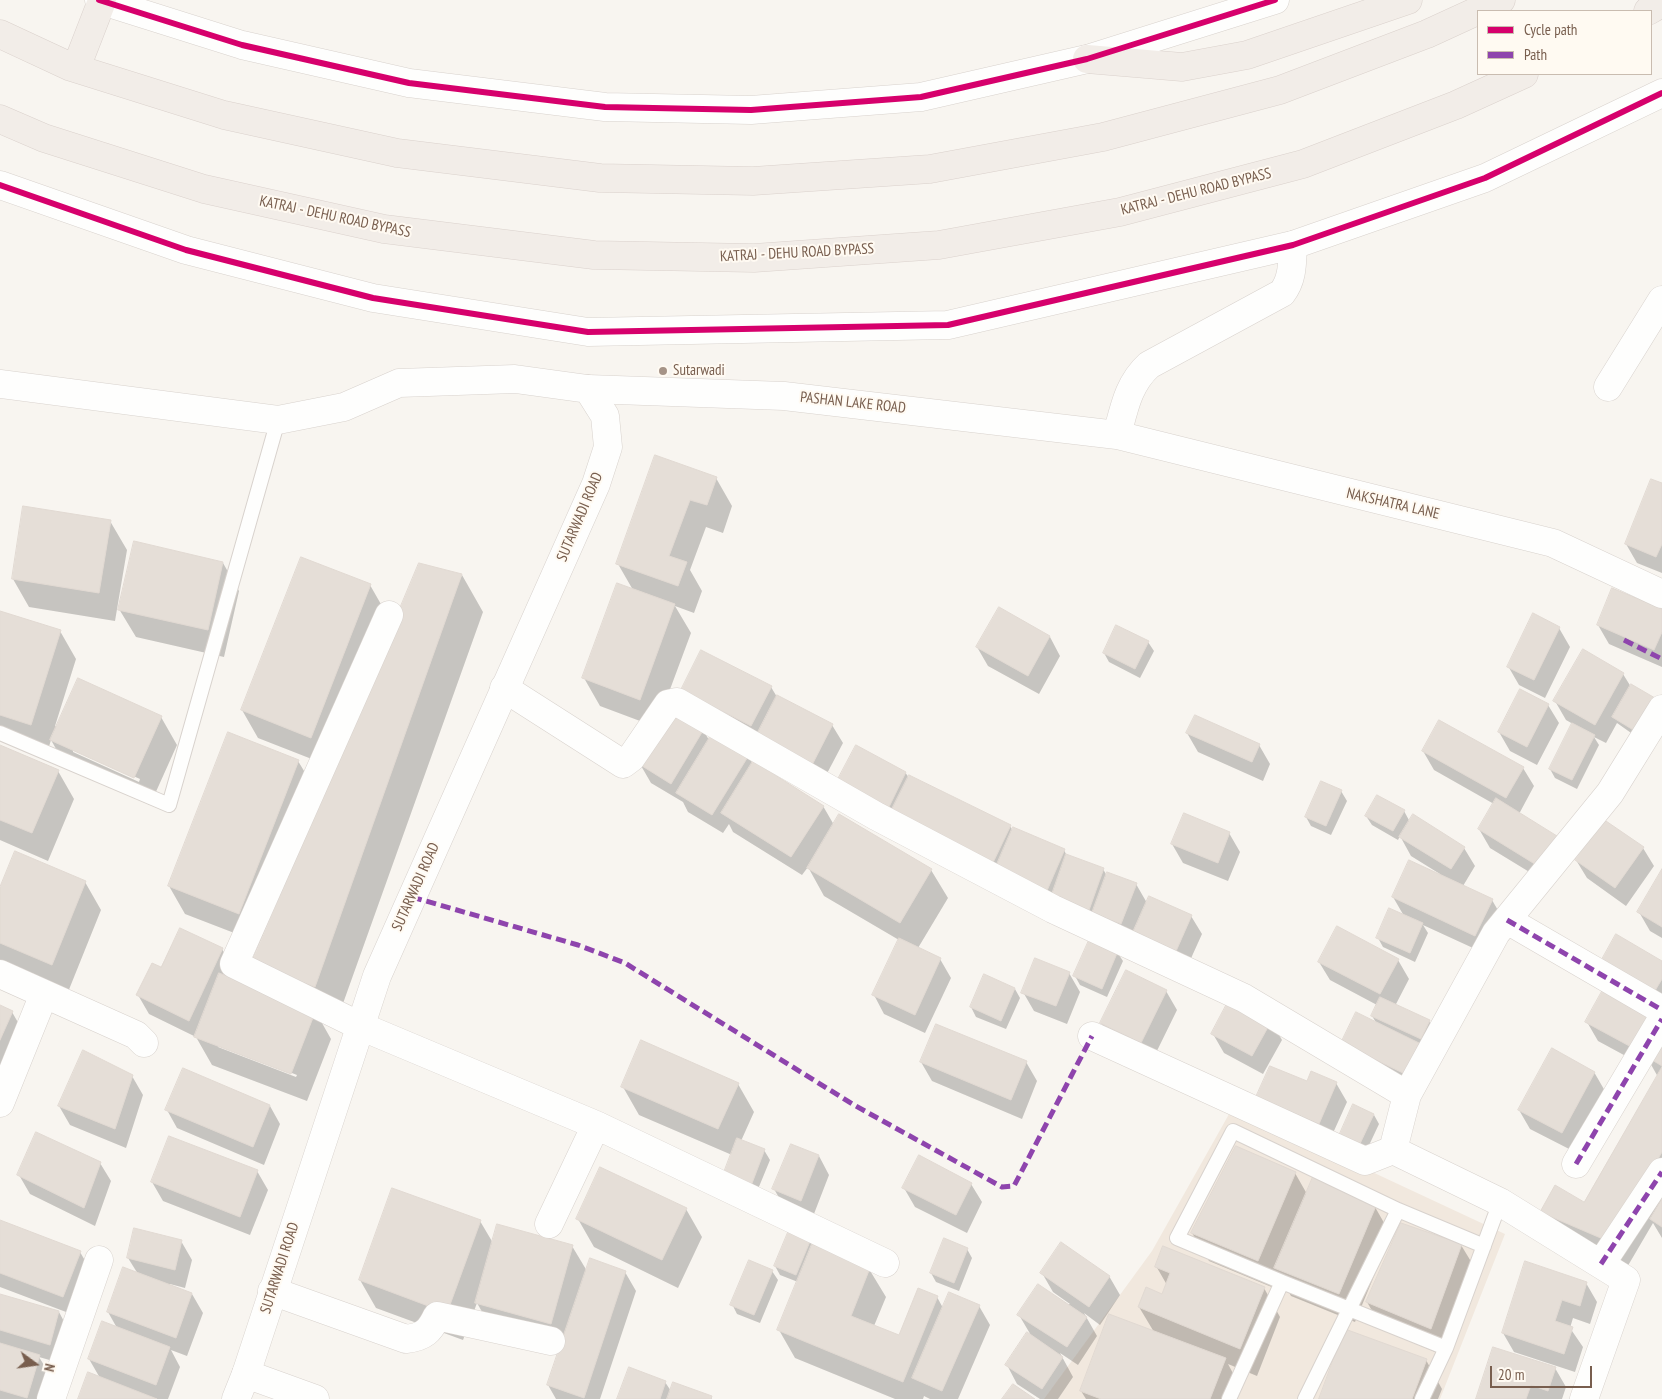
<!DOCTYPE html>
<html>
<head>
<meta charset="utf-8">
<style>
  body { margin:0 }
  #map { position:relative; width:1662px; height:1399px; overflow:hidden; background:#f8f5f0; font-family:"PT Sans Narrow",sans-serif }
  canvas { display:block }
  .legend { position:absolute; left:1477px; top:10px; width:175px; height:65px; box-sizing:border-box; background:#fffaf2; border:1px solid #c9bcb0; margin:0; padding:6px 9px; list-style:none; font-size:15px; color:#785e4e }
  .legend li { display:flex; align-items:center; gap:10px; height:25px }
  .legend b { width:25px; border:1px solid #c9bcb0 }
  .north { position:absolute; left:10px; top:1339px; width:50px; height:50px; -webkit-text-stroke:4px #fffaf2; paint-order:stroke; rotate:104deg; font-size:14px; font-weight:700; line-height:20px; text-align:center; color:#785e4e }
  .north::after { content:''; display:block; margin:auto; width:18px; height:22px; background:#785e4e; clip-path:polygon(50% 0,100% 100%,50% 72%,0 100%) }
  .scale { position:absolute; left:1490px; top:1366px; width:102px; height:22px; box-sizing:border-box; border:2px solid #785e4e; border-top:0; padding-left:6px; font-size:15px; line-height:18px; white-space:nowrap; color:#785e4e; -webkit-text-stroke:4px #fffaf2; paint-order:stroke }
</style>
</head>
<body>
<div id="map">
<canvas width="1662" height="1399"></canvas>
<ul class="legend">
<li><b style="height:6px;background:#d6006c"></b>Cycle path</li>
<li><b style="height:6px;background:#8e44ad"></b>Path</li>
</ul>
<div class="north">N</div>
<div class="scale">20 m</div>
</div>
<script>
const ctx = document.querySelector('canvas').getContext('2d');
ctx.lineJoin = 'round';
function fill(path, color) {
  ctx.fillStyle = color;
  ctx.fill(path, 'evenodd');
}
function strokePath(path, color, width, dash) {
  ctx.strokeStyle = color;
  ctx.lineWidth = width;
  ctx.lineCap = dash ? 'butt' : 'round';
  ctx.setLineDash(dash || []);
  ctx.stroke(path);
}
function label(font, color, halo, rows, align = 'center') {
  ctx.font = font + ' "PT Sans Narrow",sans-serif';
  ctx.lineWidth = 4;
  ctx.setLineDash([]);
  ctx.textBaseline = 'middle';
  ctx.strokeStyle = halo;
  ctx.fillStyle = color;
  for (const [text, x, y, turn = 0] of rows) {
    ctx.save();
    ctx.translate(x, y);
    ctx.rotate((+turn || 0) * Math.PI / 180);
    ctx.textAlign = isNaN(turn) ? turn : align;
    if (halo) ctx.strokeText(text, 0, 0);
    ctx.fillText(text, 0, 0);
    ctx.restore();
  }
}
fill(new Path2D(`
  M1233,1107L1505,1234L1440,1399H1044L1152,1251Z`), '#f1e8de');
fill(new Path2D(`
  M656,457L716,478L732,506L723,533L706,527L690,570L702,591L694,613L675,606L691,633L656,727L600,706L584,678L633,590L618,564Z
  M1662,485V573L1637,563L1626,544Z
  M110,521L127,550L115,621L29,607L13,579Z
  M223,563L239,591L224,657L136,637L119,609Z
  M462,575L483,612L336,1023L318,1016L331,1039L307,1101L212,1065L196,1037L149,1014L138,995L162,969L222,949L233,968L270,994ZM218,1044L297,1075L296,1077L218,1047Z
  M370,585L386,613L327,765L258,738L242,710Z
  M1000,609L1050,637L1060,656L1039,694L988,666L977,647Z
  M1662,610V667L1609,644L1598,625Z
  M0,612L60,631L76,659L55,726L161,717L177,745L150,805L67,768L51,740L47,753L0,738ZM73,749L140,779L139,782L73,752Z
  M1559,628L1570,647L1545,698L1519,685L1508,666Z
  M1148,642L1154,651L1140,678L1109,662L1104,653Z
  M1623,674L1631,687L1641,740L1617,723L1606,743L1594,737L1599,745L1577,789L1555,778L1550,769L1573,724L1566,720L1555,701Z
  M771,687L777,697L832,725L843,743L822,783L682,690Z
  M1548,705L1559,723L1537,765L1510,751L1499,732Z
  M703,730L709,740L748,755L753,764L823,806L834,825L840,816L931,870L948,898L918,948L940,959L951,978L925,1033L884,1014L874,995L899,940L824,896L808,867L802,875L733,832L729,824L723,833L688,812L683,802L651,783L640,764Z
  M1187,733L1259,745L1270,764L1263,781L1198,752Z
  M0,746L58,771L74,799L48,861L0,840Z
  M1423,751L1523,768L1534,786L1519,814L1556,837L1567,855L1549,884L1490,848L1479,829L1494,804L1434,770Z
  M298,761L315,789L255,941L185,914L169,886Z
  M905,772L909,778L1010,826L1013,831L1064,850L1067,856L1103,869L1107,876L1136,884L1147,903L1191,916L1202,934L1183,976L850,799Z
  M1322,782L1341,791L1347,801L1331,835L1311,826L1306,817Z
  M1404,811L1410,822L1464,848L1475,866L1463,886L1492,900L1503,919L1486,954L1423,925L1428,933L1415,962L1383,947L1378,938L1404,916L1393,897L1440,874L1411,856L1400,836L1398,840L1372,825L1366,816Z
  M1229,833L1240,852L1228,881L1183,863L1172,844Z
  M1643,848L1654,866L1626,906L1587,878L1576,860Z
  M1662,872V938L1650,931L1639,912Z
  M85,882L101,910L68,992L0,964V890Z
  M1117,952L1123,961L1107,997L1080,985L1075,976Z
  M1398,960L1409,979L1395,1006L1429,1021L1434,1030L1426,1047L1418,1043L1429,1063L1416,1092L1353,1062L1377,1024L1372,1016L1377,1005L1330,980L1319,962Z
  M1601,963H1662V1011Z
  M1069,973L1080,992L1067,1024L1034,1011L1023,992Z
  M1015,989L1020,998L1006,1029L976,1017L971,1007Z
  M1166,991L1177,1010L1152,1061L1112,1041L1101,1023Z
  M0,1007L12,1012L28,1040L0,1104Z
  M1271,1021L1282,1040L1263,1074L1224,1053L1213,1034Z
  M1587,1022L1662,1028V1238L1653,1223L1626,1269L1541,1212L1584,1204L1658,1077L1649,1061L1646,1067L1598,1041Z
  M921,1062H1026L1037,1081L1022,1119L932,1081Z
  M1594,1072L1605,1091L1573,1151L1530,1129L1519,1110Z
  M132,1076L143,1095L126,1148L70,1125L59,1106Z
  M1307,1083H1336L1347,1102L1329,1142L1269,1116Z
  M738,1084L754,1112L741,1141L764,1150L770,1160L756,1194L732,1155L639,1115L623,1087Z
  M270,1106L280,1124L264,1165L177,1128L167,1110Z
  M1374,1115L1379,1124L1364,1156L1344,1147Z
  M792,1145L819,1156L829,1175L812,1219L785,1208L774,1189Z
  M100,1163L111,1181L95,1226L30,1194L19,1175Z
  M257,1171L268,1190L250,1235L163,1201L152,1182Z
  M1295,1173L1307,1194L1375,1207L1391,1235L1355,1322L1291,1296L1279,1275L1274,1288L1209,1261L1192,1233Z
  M971,1184L982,1202L967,1233L915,1207L904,1188Z
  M686,1209L702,1237L678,1288L594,1247L578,1219Z
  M0,1221L80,1252L91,1271L74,1315L0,1287Z
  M480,1221L493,1243L572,1246L587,1271L625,1272L636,1291L600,1399H556L548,1385L560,1350L493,1331L477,1303L463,1340L376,1308L360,1280Z
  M811,1240L814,1246L869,1269L886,1297L874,1326L900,1337L937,1297L943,1308L979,1306L990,1325L958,1399H930L924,1396L923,1399H895L795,1358L779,1330L798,1282L780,1275L775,1266Z
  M181,1241L192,1260L185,1288L170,1284L169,1286L192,1294L203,1313L187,1356L171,1350L180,1367L168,1399H79L100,1378L89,1359L117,1328L108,1312L138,1274L128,1258Z
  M1461,1245L1478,1273L1447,1357L1383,1330L1367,1302Z
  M967,1249L972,1258L959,1291L936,1282L931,1273Z
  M1156,1266L1264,1288L1280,1317L1257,1376L1228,1364L1241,1388L1237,1399H1086L1081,1391L1154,1332L1139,1307L1162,1296L1167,1285Z
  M772,1271L778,1280L760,1323L737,1314L732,1304Z
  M1042,1273L1109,1276L1120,1295L1100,1325L1084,1313L1097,1336L1078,1365L1060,1353L1073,1377L1058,1399H1040L1017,1384L1007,1365L1032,1337L1019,1315L1070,1304L1053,1292Z
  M1586,1283L1597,1302L1590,1324L1573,1318L1570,1328L1583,1347L1575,1372L1514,1352L1503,1333Z
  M0,1296L59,1312L69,1331L60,1363L39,1357L50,1375L42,1399H0Z
  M1426,1360L1442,1389L1438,1399H1320Z
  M1555,1368L1566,1387L1562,1399H1477Z
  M665,1382L671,1391L711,1397L712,1399H619Z`), '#0003');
const building = new Path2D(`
  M655,455L717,477L707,505L690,500L669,556L687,562L678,586L616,564Z
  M1651,479L1662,483V544L1656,557L1625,544Z
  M23,506L111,520L99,593L12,579Z
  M134,541L223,562L208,630L118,610Z
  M301,557L371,584L311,738L241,710Z
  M419,563L462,574L315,987L251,964Z
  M617,583L675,604L640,700L582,678Z
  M1612,588L1662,609V632L1654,650L1597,625Z
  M999,607L1050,636L1028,676L976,647Z
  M0,611L61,630L31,725L0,715Z
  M1533,613L1560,627L1534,680L1507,667Z
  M1116,625L1149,641L1135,669L1103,653Z
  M1583,649L1624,673L1595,725L1553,701Z
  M701,650L772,686L751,726L681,690Z
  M78,678L162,716L134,778L50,740Z
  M1631,684L1655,698L1635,731L1612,717Z
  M1520,689L1549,704L1527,747L1498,732Z
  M777,695L833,724L812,765L756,736Z
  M672,709L704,729L671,784L639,764Z
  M1195,715L1260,744L1252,762L1186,733Z
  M1439,720L1524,767L1506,798L1422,751Z
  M1572,723L1595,735L1572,780L1549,769Z
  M228,732L299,760L239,914L168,886Z
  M713,732L749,755L712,815L676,793Z
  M0,745L59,770L32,833L0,820Z
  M856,745L906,772L889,807L837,781Z
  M753,761L824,806L791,857L721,813Z
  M909,775L1011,825L990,869L889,815Z
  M1321,781L1342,790L1326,826L1305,817Z
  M1377,795L1405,810L1393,831L1365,816Z
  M1496,798L1557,836L1538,866L1478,829Z
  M1184,813L1230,832L1218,863L1171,844Z
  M839,814L932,869L900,923L807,868Z
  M1413,814L1465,847L1451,869L1399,837Z
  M1603,819L1644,847L1615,888L1575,860Z
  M1013,827L1065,849L1046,893L994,871Z
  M15,851L86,881L52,965L0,943V887Z
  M1066,854L1104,868L1088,913L1050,900Z
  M1409,860L1493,899L1475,936L1392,897Z
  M1662,869V927L1637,912Z
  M1107,872L1137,883L1121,924L1092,913Z
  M1149,896L1192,915L1173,958L1130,939Z
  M1389,908L1423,923L1410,953L1376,938Z
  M1337,926L1399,959L1380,994L1318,962Z
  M180,928L223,948L189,1021L136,995L152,963L161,967Z
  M1616,934L1662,961V979L1653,994L1600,963Z
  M899,938L941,958L915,1015L872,995Z
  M1090,938L1118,951L1102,989L1073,976Z
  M1035,958L1070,972L1056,1006L1021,993Z
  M1126,970L1167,990L1141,1043L1100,1023Z
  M219,973L316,1010L291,1074L194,1037Z
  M984,974L1015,988L1001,1021L970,1007Z
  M1605,986L1654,1013L1635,1049L1585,1022Z
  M1380,997L1430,1020L1421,1039L1371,1016Z
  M1230,998L1272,1020L1252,1056L1211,1034Z
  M0,1005L13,1011L0,1040Z
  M1356,1012L1419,1043L1405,1074L1341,1043Z
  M936,1024L1027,1061L1011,1100L920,1062Z
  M1662,1025V1066L1644,1055Z
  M641,1040L739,1083L718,1129L621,1087Z
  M1552,1048L1595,1072L1562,1133L1518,1110Z
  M83,1050L133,1075L115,1129L58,1106Z
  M1270,1066L1307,1081L1311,1071L1337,1082L1319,1124L1256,1097Z
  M1662,1067V1152L1610,1242L1540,1212L1555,1185L1584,1202Z
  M183,1068L270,1105L253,1147L165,1110Z
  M1353,1104L1374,1114L1358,1148L1338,1138Z
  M36,1132L101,1162L84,1208L17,1175Z
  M169,1136L258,1170L240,1217L151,1182Z
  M737,1138L765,1149L751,1186L723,1175Z
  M791,1144L819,1155L801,1201L772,1189Z
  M1236,1146L1296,1172L1258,1261L1191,1233Z
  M919,1155L972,1183L956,1215L902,1188Z
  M600,1167L687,1208L662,1260L576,1219Z
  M1313,1177L1376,1206L1339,1294L1274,1268Z
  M392,1188L481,1220L447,1313L359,1280Z
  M1662,1199V1227L1650,1219Z
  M0,1220L81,1251L63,1297L0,1273Z
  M1401,1223L1462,1244L1431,1329L1366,1302Z
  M497,1224L573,1245L551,1324L475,1303Z
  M134,1228L182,1240L175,1270L127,1258Z
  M789,1230L811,1239L796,1275L774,1266Z
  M944,1238L968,1248L954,1283L930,1273Z
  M1061,1242L1110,1276L1089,1307L1040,1273Z
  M812,1244L870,1268L851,1316L899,1335L918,1288L938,1296L903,1382L777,1330Z
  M1163,1246L1265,1287L1240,1349L1138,1307L1146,1287L1162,1294L1170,1273L1155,1267Z
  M590,1258L626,1271L584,1398L547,1385Z
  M749,1260L773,1270L754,1315L730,1305Z
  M1525,1261L1587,1282L1580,1306L1562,1300L1555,1321L1573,1327L1564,1354L1502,1333Z
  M123,1267L192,1293L176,1338L107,1312Z
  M1038,1284L1087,1317L1067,1347L1017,1315Z
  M949,1292L980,1305L942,1391L912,1378Z
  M0,1294L59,1311L50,1345L0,1330Z
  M1109,1314L1226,1358L1210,1399H1101L1080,1391Z
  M102,1321L170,1347L156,1385L88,1359Z
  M1345,1329L1427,1359L1412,1399H1319Z
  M1027,1332L1063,1357L1042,1389L1005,1365Z
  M0,1343L40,1355L27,1398L0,1390Z
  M1493,1347L1556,1367L1548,1391L1531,1385L1526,1399H1476Z
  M629,1367L666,1381L660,1399H617Z
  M88,1372L157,1399H78Z
  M673,1382L712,1396L711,1399H667Z
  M1013,1384L1035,1399H1002Z`);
fill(building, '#e5ded7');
strokePath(building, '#e1d9d2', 1);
const service = new Path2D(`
  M0,733L169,805L278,420
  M1282,1282L1177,1238L1233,1131L1398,1210L1484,1246
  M1229,1399L1282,1282L1446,1348
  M1305,1399L1398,1210
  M1422,1399L1446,1348L1500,1202`);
const minor = new Path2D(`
  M1608,387L1662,300
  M588,389L784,396L1117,435L1553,543L1662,594
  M1117,435C1124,409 1128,384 1149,365L1282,293C1293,279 1292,263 1293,245
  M389,615L234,964L360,1026L596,1125L885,1263
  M504,688L623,764L631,758L668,704L677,702L876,816L1053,909L1244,998L1407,1095
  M1507,920L1662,1010
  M0,974L136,1035L144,1043
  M1092,1036L1365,1161L1393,1150
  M0,1103L44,994
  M1576,1164L1662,1019
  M549,1224L596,1125
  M1601,1264L1662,1172
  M272,1291L406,1339C424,1337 430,1331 437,1316L551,1341
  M246,1374L315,1399
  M51,1399L99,1260
  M1584,1399L1626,1280L1500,1202L1393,1150L1407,1095L1496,933L1610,793L1662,709`);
const tertiary = new Path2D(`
  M99,0L242,45L409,83L605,107L751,110L921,97L1087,59L1275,0
  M0,185L186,250L373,298L588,332L948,325L1293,245L1485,178L1662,93
  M0,384L278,420L344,407L399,383L515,379L588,389L605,416L608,447L596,484L377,976L246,1374L236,1399`);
const trunk = new Path2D(`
  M1648,11L1662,3
  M0,34L71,67L224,115L397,153L600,178L753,181L930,169L1103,137L1280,90L1427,34L1501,0
  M1087,59L1182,67L1247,55L1408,0
  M76,68L102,1
  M0,119L44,138L204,189L384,229L594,255L754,258L939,245L1120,212L1303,164L1456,105L1524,74`);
strokePath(service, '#d8d2cd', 16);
strokePath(minor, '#d8d2cd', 29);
strokePath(tertiary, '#d8d2cd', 29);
strokePath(trunk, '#dad1cc', 29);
strokePath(service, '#fefefd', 14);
strokePath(minor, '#fefefd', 28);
strokePath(tertiary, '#fefefd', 28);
strokePath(trunk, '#f2ede8', 28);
strokePath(new Path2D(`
  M1624,640L1662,659
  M412,897L578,945L625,963L854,1105L1002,1187L1014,1186L1092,1036
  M1507,920L1662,1010
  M1576,1164L1662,1019
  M1601,1264L1662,1172`), '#8e44ad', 5, [10, 5]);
strokePath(new Path2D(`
  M99,0L242,45L409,83L605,107L751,110L921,97L1087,59L1275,0
  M0,185L186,250L373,298L588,332L948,325L1293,245L1485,178L1662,93`), '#d6006c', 6);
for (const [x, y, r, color] of [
  [663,371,5,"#a59387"]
]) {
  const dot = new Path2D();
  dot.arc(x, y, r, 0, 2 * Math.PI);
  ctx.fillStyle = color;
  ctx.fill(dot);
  strokePath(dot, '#fffaf2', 2);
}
label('15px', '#785e4e', '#fffaf2', [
  ["KATRAJ - DEHU ROAD BYPASS",1196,192,-14],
  ["KATRAJ - DEHU ROAD BYPASS",335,217,12],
  ["KATRAJ - DEHU ROAD BYPASS",797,253,-3],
  ["PASHAN LAKE ROAD",853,403,6],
  ["NAKSHATRA LANE",1393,504,13],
  ["SUTARWADI ROAD",580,517,-67],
  ["SUTARWADI ROAD",416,887,-66],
  ["SUTARWADI ROAD",280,1268,-72]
]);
label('15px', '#785e4e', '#fffaf2', [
  ["Sutarwadi",673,371]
], 'left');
</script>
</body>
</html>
